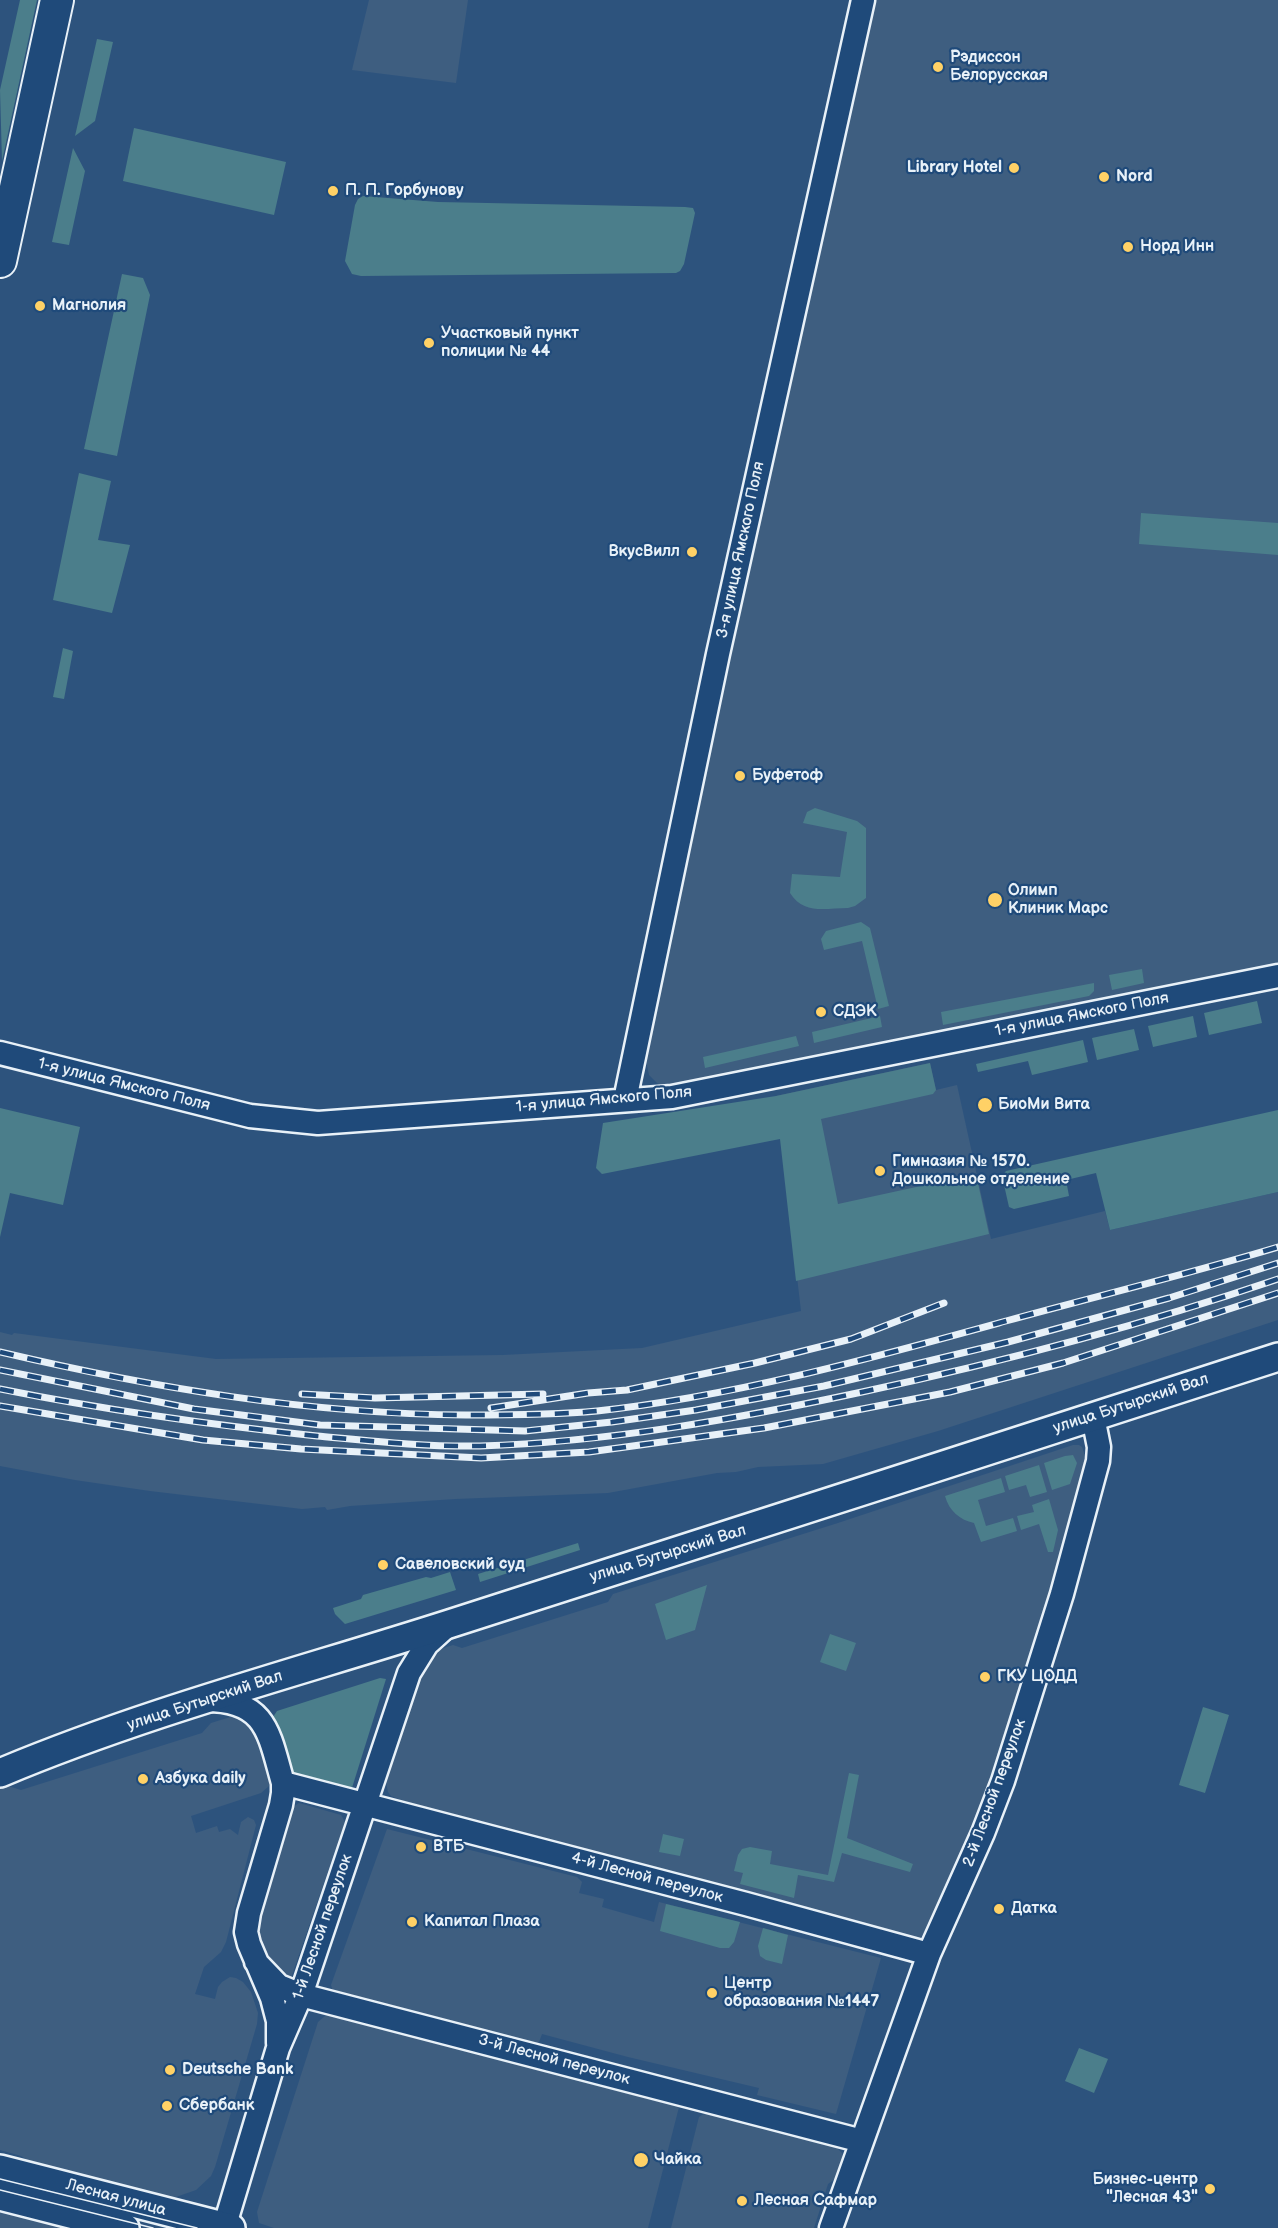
<!DOCTYPE html>
<html>
<head>
<meta charset="utf-8">
<style>
  body { margin:0 }
  canvas { display:block; background:#2d537d }
</style>
</head>
<body>
<canvas width="1278" height="2228"></canvas>
<script>
const ctx = document.querySelector('canvas').getContext('2d');
ctx.lineJoin = 'round';
function fill(path, color) {
  ctx.fillStyle = color;
  ctx.fill(path, 'evenodd');
}
function strokePath(path, color, width, dash) {
  ctx.strokeStyle = color;
  ctx.lineWidth = width;
  ctx.lineCap = dash ? 'butt' : 'round';
  ctx.setLineDash(dash || []);
  ctx.stroke(path);
}
function label(font, color, halo, rows, align = 'center') {
  ctx.font = font + ' "Balsamiq Sans",sans-serif';
  ctx.lineWidth = 4.5;
  ctx.setLineDash([]);
  ctx.textBaseline = 'middle';
  ctx.strokeStyle = halo;
  ctx.fillStyle = color;
  for (const [text, x, y, turn = 0] of rows) {
    ctx.save();
    ctx.translate(x, y);
    ctx.rotate((+turn || 0) * Math.PI / 180);
    ctx.textAlign = isNaN(turn) ? turn : align;
    if (halo) ctx.strokeText(text, 0, 0);
    ctx.fillText(text, 0, 0);
    ctx.restore();
  }
}
fill(new Path2D(`
  M369,0H468L456,83L352,70Z
  M873,0H1278V966L666,1087L657,1083L649,1075L645,1056Z
  M930,1063L936,1090L957,1085L991,1239L1105,1211L1110,1230L1278,1192V1320L938,1431L823,1464L758,1467L736,1472L717,1473L608,1493L455,1499L350,1506L327,1510L325,1507L302,1509L150,1491L75,1480L0,1466V1332L12,1335L14,1333L216,1359L503,1355L642,1348L801,1311L776,1096Z
  M1073,1445H1079L1082,1447L1086,1459L1054,1589L986,1801L928,1929L920,1938L913,1942L902,1939L891,1930L509,1831L404,1801L391,1796L388,1792L386,1782L406,1701L429,1653L453,1645L462,1648L608,1602L613,1594L838,1523Z
  M237,1715L250,1723L270,1780L269,1786L261,1793L191,1816L196,1833L217,1826L219,1832L230,1829L238,1835L241,1822L248,1817L254,1820L256,1825L226,1942L221,1952L204,1967L195,1994L215,1999L218,1987L222,1982L230,1977L236,1978L243,1982L251,1992L258,2013L257,2024L215,2167L211,2176L196,2190L170,2199L38,2167L21,2156L0,2150V1789L8,1786L21,1790L202,1733L211,1723Z
  M299,1803L341,1815L345,1822L291,1978L268,1959L259,1941L257,1931L259,1915L287,1822L293,1807Z
  M387,1829L577,1877L582,1882L579,1893L604,1899L602,1907L654,1922L659,1902L881,1958L836,2114L757,2095L759,2088L628,2057L542,2034L539,2042L535,2045L333,1992L331,1985Z
  M330,2015L679,2107L648,2228H274L259,2223L257,2212L318,2022L325,2016Z
  M709,2113L836,2147L842,2153L844,2163L839,2176L828,2184L814,2228H671L699,2117L702,2115Z
  M0,2201L104,2228H0Z`), '#3e5e80');
fill(new Path2D(`
  M20,0H37L2,161L0,90Z
  M97,39L113,42L95,121L75,136Z
  M134,128L286,162L274,215L123,181Z
  M73,148L85,171L69,245L52,242Z
  M363,196L438,202L685,207L693,208L695,213L684,264L680,271L676,273L361,276L352,274L345,261L355,205L358,199Z
  M122,274L143,278L150,295L117,456L84,449Z
  M79,473L111,481L98,540L130,545L112,613L53,600Z
  M1141,513L1278,523V555L1139,544Z
  M63,648L73,651L64,699L53,697Z
  M815,808L857,821L866,828V898L855,906L848,908C825,908 804,915 790,893L792,874L840,877L847,832L803,823L807,812Z
  M861,922L870,928L889,1006L878,1009L862,941L824,950L821,939L826,931Z
  M1142,969L1144,983L1112,990L1109,975Z
  M1094,983V991L1089,996L943,1025L941,1012Z
  M1257,1001L1262,1023L1209,1035L1204,1013Z
  M880,1016L882,1027L814,1043L812,1032Z
  M1193,1016L1197,1037L1153,1047L1148,1026Z
  M1134,1029L1139,1050L1097,1060L1092,1038Z
  M796,1036L799,1046L705,1068L703,1057Z
  M1083,1040L1088,1062L1032,1075L1028,1061L978,1072L976,1064Z
  M930,1063L936,1090L933,1094L821,1119L838,1204L976,1174L989,1234L796,1281L780,1139L602,1174L596,1168L603,1123L776,1096Z
  M0,1108L80,1127L63,1205L10,1193L0,1237Z
  M1278,1110V1192L1110,1230L1096,1173L1066,1180L1069,1196L1014,1209L1009,1207L1002,1176L1006,1171Z
  M1073,1455L1077,1463L1070,1484L1052,1490L1044,1463L1065,1456Z
  M1039,1465L1047,1492L1030,1497L1026,1485L1009,1490L1005,1476Z
  M1001,1478L1005,1492L978,1500L986,1526L1013,1518L1017,1531L981,1542L974,1523C960,1520 949,1511 945,1496Z
  M1049,1499L1058,1530L1053,1552H1048L1039,1524L1021,1530L1017,1516L1034,1512L1032,1505Z
  M578,1543L580,1550L480,1582L478,1574Z
  M450,1572L456,1590L345,1624L335,1614L333,1608L361,1599L363,1595L426,1577L431,1578Z
  M707,1585L695,1630L666,1640L655,1604Z
  M830,1634L856,1643L846,1671L820,1662Z
  M380,1678L386,1679L351,1791L287,1774L283,1746L273,1717L277,1711Z
  M1203,1707L1229,1715L1205,1793L1179,1785Z
  M849,1773L859,1775L847,1838L913,1864L910,1872L842,1853L834,1882L798,1875L794,1898L740,1884L743,1873L734,1871L738,1855L742,1849L750,1847L772,1851L770,1864L828,1875Z
  M663,1834L684,1839L680,1856L659,1852Z
  M666,1904L740,1922L734,1942L729,1948H720L660,1931Z
  M763,1928L788,1935L782,1964L766,1960L760,1956L758,1946Z
  M1079,2048L1108,2059L1094,2093L1065,2081Z`), '#4b7e8b');
const minor = new Path2D(`
  M0,1053L250,1116L318,1123L672,1097L1278,976
  M625,1100L718,654L863,0
  M206,1700C267,1700 269,1734 283,1783V1793L281,1805L249,1913L246,1932L249,1944L272,1998L278,2021V2043
  M283,1783L746,1904L929,1954
  M256,1962L279,1986L301,1995L862,2141
  M224,2228L278,2048L301,1995L409,1673L427,1644L448,1625
  M831,2228L929,1954L983,1833L1003,1781L1062,1594L1098,1461L1099,1447L1093,1417`);
const tertiary = new Path2D(`
  M0,1773C145,1712 299,1672 449,1624C725,1536 1002,1446 1278,1357
  M0,2169L231,2228
  M0,2196L125,2228`);
const secondary = new Path2D(`
  M0,261L57,0`);
strokePath(minor, '#e8f1f8', 27);
strokePath(tertiary, '#e8f1f8', 32);
strokePath(secondary, '#e8f1f8', 36);
strokePath(minor, '#1f4a7a', 22);
strokePath(tertiary, '#1f4a7a', 27);
strokePath(secondary, '#1f4a7a', 32);
strokePath(new Path2D(`
  M0,2179L197,2228
  M0,2190L153,2228`), '#e8f1f8', 1.5);
const rail = new Path2D(`
  M0,1352C153,1388 309,1414 466,1415C510,1415 554,1415 597,1411C736,1396 872,1358 1006,1321C1097,1296 1188,1274 1278,1247
  M0,1370L194,1409L320,1425L525,1431L612,1422L696,1410L824,1386L1008,1342L1169,1298L1278,1263
  M0,1389C105,1410 211,1425 317,1436C371,1441 426,1447 480,1446C609,1442 736,1419 862,1392C1002,1362 1142,1325 1278,1279
  M302,1394L375,1398L543,1394
  M0,1406L203,1440L301,1449L481,1458L589,1452L764,1428L950,1392L1063,1363L1278,1293
  M491,1408L588,1393L627,1390L755,1363L851,1339L944,1303`);
strokePath(rail, '#e8f1f8', 7);
strokePath(rail, '#1f4a7a', 4.5, [14]);
for (const [x, y, r, color] of [
  [938,67,6,"#ffd166"],
  [1014,168,6,"#ffd166"],
  [1104,177,6,"#ffd166"],
  [333,191,6,"#ffd166"],
  [1128,247,6,"#ffd166"],
  [40,306,6,"#ffd166"],
  [429,343,6,"#ffd166"],
  [692,552,6,"#ffd166"],
  [740,776,6,"#ffd166"],
  [995,900,8,"#ffd166"],
  [821,1012,6,"#ffd166"],
  [985,1105,8,"#ffd166"],
  [880,1171,6,"#ffd166"],
  [383,1565,6,"#ffd166"],
  [985,1677,6,"#ffd166"],
  [143,1779,6,"#ffd166"],
  [421,1847,6,"#ffd166"],
  [999,1909,6,"#ffd166"],
  [412,1922,6,"#ffd166"],
  [712,1993,6,"#ffd166"],
  [170,2070,6,"#ffd166"],
  [167,2106,6,"#ffd166"],
  [641,2160,8,"#ffd166"],
  [1210,2189,6,"#ffd166"],
  [742,2201,6,"#ffd166"]
]) {
  const dot = new Path2D();
  dot.arc(x, y, r, 0, 2 * Math.PI);
  ctx.fillStyle = color;
  ctx.fill(dot);
  strokePath(dot, '#1f4a7a', 2);
}
label('bold 16px', '#e8f1f8', '#1f4a7a', [
  ["Рэдиссон",950,58],
  ["Белорусская",950,76],
  ["Library Hotel",1002,168,"right"],
  ["Nord",1116,177],
  ["П. П. Горбунову",345,191],
  ["Норд Инн",1140,247],
  ["Магнолия",52,306],
  ["Участковый пункт",441,334],
  ["полиции № 44",441,352],
  ["ВкусВилл",680,552,"right"],
  ["Буфетоф",752,776],
  ["Олимп",1008,891],
  ["Клиник Марс",1008,909],
  ["СДЭК",833,1012],
  ["БиоМи Вита",998,1105],
  ["Гимназия № 1570.",892,1162],
  ["Дошкольное отделение",892,1180],
  ["Савеловский cуд",395,1565],
  ["ГКУ ЦОДД",997,1677],
  ["Азбука daily",155,1779],
  ["ВТБ",433,1847],
  ["Датка",1011,1909],
  ["Капитал Плаза",424,1922],
  ["Центр",724,1984],
  ["образования №1447",724,2002],
  ["Deutsche Bank",182,2070],
  ["Сбербанк",179,2106],
  ["Чайка",654,2160],
  ["Бизнес-центр",1198,2180,"right"],
  ["\"Лесная 43\"",1198,2198,"right"],
  ["Лесная Сафмар",754,2201]
], 'left');
label('16px', '#e8f1f8', '#1f4a7a', [
  ["3-я улица Ямского Поля",741,550,-78],
  ["1-я улица Ямского Поля",1082,1015,-11],
  ["1-я улица Ямского Поля",124,1085,14],
  ["1-я улица Ямского Поля",604,1100,-5],
  ["улица Бутырский Вал",1131,1404,-18],
  ["улица Бутырский Вал",668,1554,-17],
  ["улица Бутырский Вал",205,1701,-18],
  ["2-й Лесной переулок",995,1793,-70],
  ["4-й Лесной переулок",647,1878,15],
  ["1-й Лесной переулок",323,1927,-71],
  ["3-й Лесной переулок",554,2060,15],
  ["Лесная улица",116,2198,15]
]);
</script>
</body>
</html>
